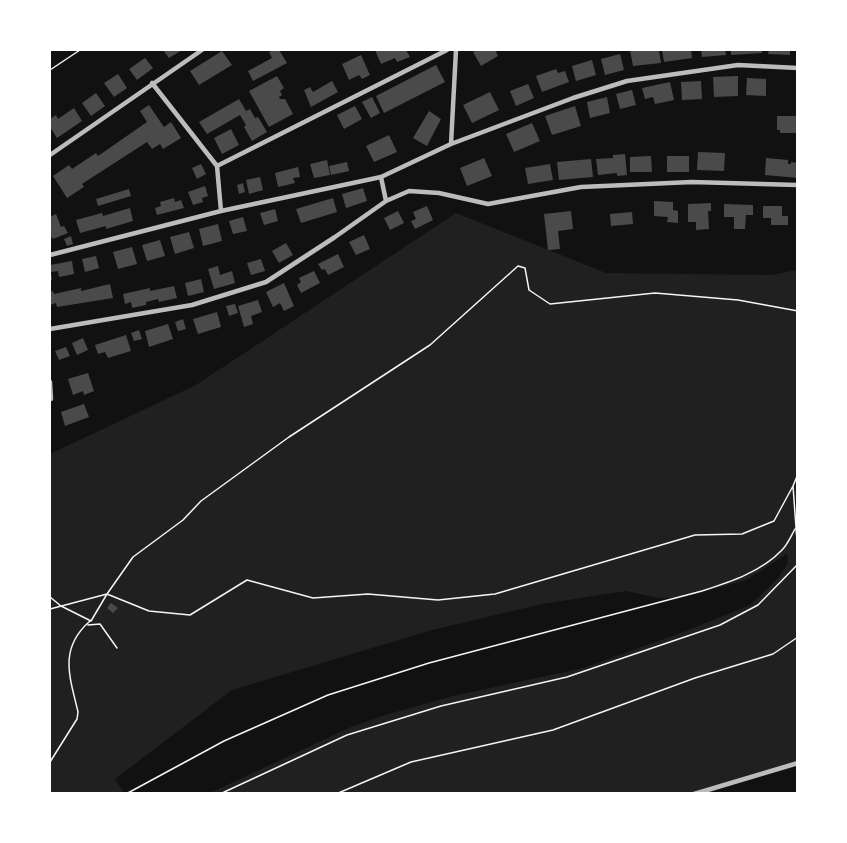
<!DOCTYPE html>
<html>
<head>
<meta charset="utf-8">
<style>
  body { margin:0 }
  #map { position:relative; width:847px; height:843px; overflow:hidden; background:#111; font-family:"IBM Plex Sans",sans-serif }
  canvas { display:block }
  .frame { position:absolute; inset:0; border:51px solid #fff; pointer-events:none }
</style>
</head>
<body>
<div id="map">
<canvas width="847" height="843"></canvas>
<div class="frame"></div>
</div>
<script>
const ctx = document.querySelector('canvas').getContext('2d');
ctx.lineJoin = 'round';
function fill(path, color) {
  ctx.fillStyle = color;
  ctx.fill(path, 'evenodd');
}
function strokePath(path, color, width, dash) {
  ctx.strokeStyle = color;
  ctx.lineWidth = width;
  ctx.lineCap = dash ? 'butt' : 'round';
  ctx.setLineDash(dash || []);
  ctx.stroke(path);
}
fill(new Path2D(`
  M456,213L606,273L771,275L797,270V765L704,794L210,793L351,727L385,715L453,696L583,668L686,631L750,605L777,579L788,563L787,554L746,580L681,598H659L626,591L542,604L432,630L232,690L115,779L124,793H50V454L196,385Z`), '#202020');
fill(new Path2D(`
  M163,50H182L169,58Z
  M274,50H279L287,63L253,81L248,71L272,58L269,52Z
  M375,50H406L410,57L397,62L395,58L381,64Z
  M478,50H499L496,52L498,56L481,66L473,52Z
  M630,50H659L661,63L633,66Z
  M662,50H691L692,58L664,62Z
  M701,50H725L726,55L702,57Z
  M731,50H762V53L731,55Z
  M769,50H790V55L768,54Z
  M222,51L232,65L199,85L190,71Z
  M620,54L624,70L605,75L601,59Z
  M361,55L370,75L362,79L359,75L349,80L342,64Z
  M145,58L153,68L137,80L129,69Z
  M592,60L596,75L576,81L572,66Z
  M436,65L445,82L384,113L376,96Z
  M556,69L558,73L565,71L569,82L542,92L536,76Z
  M118,74L127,88L114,97L104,83Z
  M277,76L284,88L280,91L282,95L279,97L280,99H285L293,114L269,127L249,91Z
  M738,76V96L714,97L713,77Z
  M747,78L766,79V96L746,95Z
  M332,81L338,92L311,107L304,90L310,87L313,92Z
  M701,81L702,99L682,100L681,82Z
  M670,82L674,100L655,104L653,97L645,99L642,88Z
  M528,84L534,98L516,106L510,91Z
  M632,90L636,105L620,109L616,94Z
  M490,92L499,110L472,123L463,105Z
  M96,93L105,106L91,116L82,103Z
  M372,97L380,113L371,118L362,102Z
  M607,97L610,113L590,118L587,102Z
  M239,99L246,111L250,109L255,118L258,117L267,132L252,141L244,127L246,125L240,115L207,134L199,122Z
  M149,105L164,127L171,122L181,138L163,149L160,144L152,149L147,142L82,184L84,187L67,198L53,176L69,165L72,169L96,153L98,156L147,122L140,111Z
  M355,106L362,119L344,129L337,115Z
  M575,106L581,126L552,135L545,116Z
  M74,108L82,121L57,138L50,127V119L56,115L58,119Z
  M429,111L441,119L427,146L413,138Z
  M777,116H798V133H780V130H777Z
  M532,123L540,141L514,152L506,134Z
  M231,129L239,145L222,154L214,138Z
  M389,135L397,152L374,162L366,146Z
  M698,152L725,153L724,171L697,170Z
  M625,154L627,175L617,176V173L598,175L596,159L613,158V155Z
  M651,156L652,172H630V157Z
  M667,156H689V172H667Z
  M484,158L492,176L467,186L460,168Z
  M766,158L788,160V164H791V162L798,163V178L765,175Z
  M591,159L593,177L559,180L557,162Z
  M327,160L330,175L314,178L310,164Z
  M347,162L349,171L331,175L329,166Z
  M201,164L206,174L197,179L192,168Z
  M550,164L553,180L528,184L525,168Z
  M298,167L300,177L293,178L295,183L278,187L275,173Z
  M260,177L263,190L249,194L246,180Z
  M243,183L245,192L239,194L237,185Z
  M205,186L208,196L202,198L203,202L193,205L188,192Z
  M363,188L367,201L346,208L342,194Z
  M129,189L131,196L98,206L96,199Z
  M174,198L175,202L181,200L184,208L157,215L155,208L161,206L160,202Z
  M333,198L337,212L301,223L296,209Z
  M654,201L673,202V210L678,211V223L667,222L668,217L654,216Z
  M711,203V211H708L709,229L696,230V222H688V204Z
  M724,204L753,205V215H746L745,229H734V217H724Z
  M427,206L433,220L415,229L411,221L416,219L413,212Z
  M763,206H782V216H788V225H771V218H763Z
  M130,208L133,221L106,229V226L80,233L76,220L102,213L103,216Z
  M275,209L278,221L264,225L260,213Z
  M398,211L404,223L390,230L384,218Z
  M571,211L573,229L558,231L560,249L548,250L544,214Z
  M632,212L633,224L611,226L610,214Z
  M56,214L61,227L64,226L68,233L53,239L52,237L50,239V217Z
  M243,217L247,231L233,234L229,221Z
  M218,224L222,241L203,246L199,229Z
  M189,232L194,248L175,254L170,237Z
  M364,235L370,249L356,255L349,242Z
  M71,236L73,244L67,246L64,239Z
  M160,240L165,256L147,261L142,245Z
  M286,243L293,255L279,263L272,251Z
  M132,247L137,264L118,269L113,252Z
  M338,254L344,267L328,275L325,269L322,270L318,264Z
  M96,256L99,268L85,272L82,259Z
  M261,259L265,271L251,275L247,263Z
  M72,261L74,274L59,277L58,271L51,272L52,280H50V265Z
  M218,266L220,275L232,271L235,283L214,289L208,269Z
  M314,271L320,283L301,293L297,285L301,282L299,278Z
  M201,279L204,292L188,296L185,283Z
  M284,283L294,306L284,311L280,303L273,307L266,292Z
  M110,284L113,298L57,307L56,303L50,305V292L53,291L54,294L81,288V291Z
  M174,286L177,298L159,302L158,299L146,302V305L132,308L131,302L125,304L123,294L150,288V291Z
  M258,300L262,312L251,316L253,324L244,327L238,306Z
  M235,304L238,313L229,316L226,306Z
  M217,312L221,327L198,334L193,319Z
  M183,319L186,329L178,331L175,322Z
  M168,324L173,339L149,347L145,331Z
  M139,330L142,339L134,341L131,333Z
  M126,335L131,351L108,358L105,352L98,354L95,345Z
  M83,338L88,350L77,355L72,343Z
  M66,347L70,356L59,360L55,351Z
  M88,373L94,391L84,395L83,391L73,395L68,379Z
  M84,404L89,417L65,426L61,412Z
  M111,603L118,608L113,613L107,608Z`), '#4a4a4a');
strokePath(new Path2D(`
  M50,70L80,50
  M798,474L793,486L798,555
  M50,597L61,606L91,621L107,594L149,611L190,615L247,580L313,598L368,594L438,600L495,594L695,535L742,534L774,521L793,486
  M50,609L107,594L133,557L183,520L201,501L289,437L430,345L518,266L525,268L529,290L550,304L655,293L738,300L798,311
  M88,625L100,624L117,648
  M50,762L77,719L78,712C70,677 58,649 90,621
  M126,794L224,741L328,695L429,663L702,591C730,582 761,572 782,550C788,544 791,536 795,529
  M220,794L347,735L441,706L567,677L720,625L758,605L798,564
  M336,794L411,762L553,730L695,678L773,654L798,637`), '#f5f5f5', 1.5);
strokePath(new Path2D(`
  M152,83L217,166L221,211
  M451,144L456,50
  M50,155L202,50
  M217,166L447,50
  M381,177L386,201
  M50,255L221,211L381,177L451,144L573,98L627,81L738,65L798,68
  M50,329L192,305L266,282L335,237L386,201L409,191L439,193L488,204L581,187L692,182L797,185
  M50,382L51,399
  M694,794L798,763`), '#bcbcbc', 4.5);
</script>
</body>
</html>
